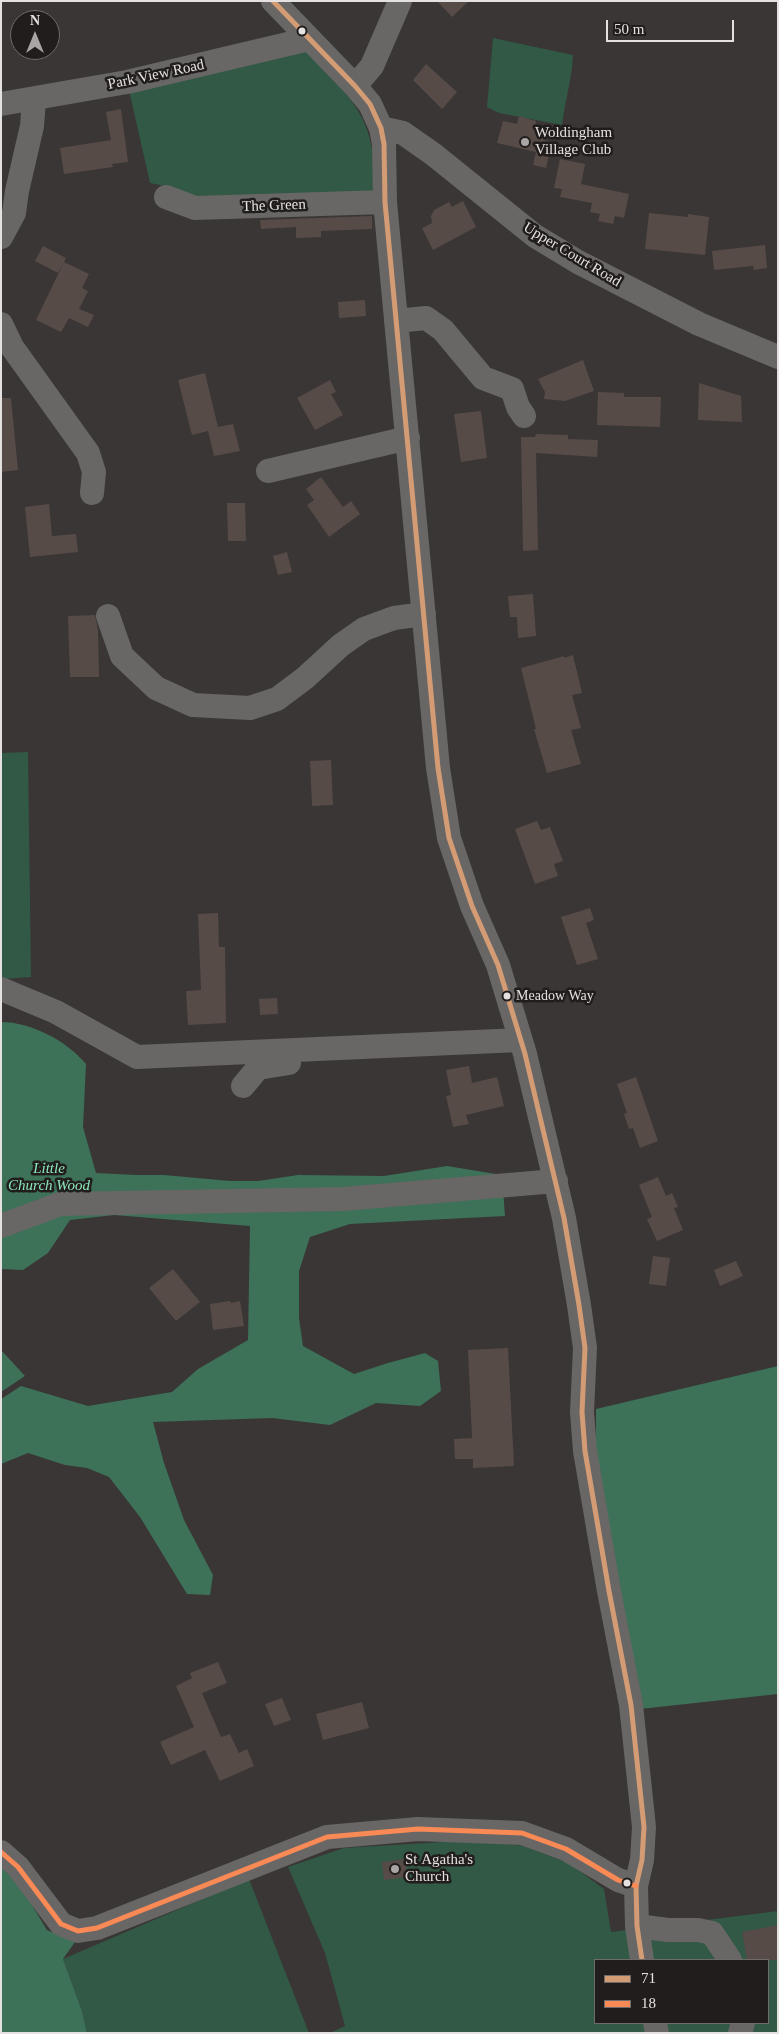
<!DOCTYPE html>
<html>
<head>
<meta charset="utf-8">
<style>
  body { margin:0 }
  #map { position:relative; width:779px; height:2034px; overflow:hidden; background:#393635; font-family:Georgia,serif }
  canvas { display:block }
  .frame { position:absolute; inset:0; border:2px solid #e5e1e0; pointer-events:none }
  .legend { position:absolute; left:594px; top:1959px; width:175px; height:65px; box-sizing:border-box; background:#201d1c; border:1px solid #6f6b6a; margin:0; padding:6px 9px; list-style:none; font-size:15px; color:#e5e1e0 }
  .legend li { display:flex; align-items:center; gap:10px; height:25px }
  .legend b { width:25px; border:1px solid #6f6b6a }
  .north { position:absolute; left:10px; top:10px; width:50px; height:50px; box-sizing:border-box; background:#201d1c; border:1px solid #6f6b6a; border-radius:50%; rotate:0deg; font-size:14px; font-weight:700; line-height:20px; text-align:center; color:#e5e1e0 }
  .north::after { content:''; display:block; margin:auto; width:18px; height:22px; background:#a9a5a4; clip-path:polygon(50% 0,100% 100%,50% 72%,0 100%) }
  .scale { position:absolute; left:606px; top:20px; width:128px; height:22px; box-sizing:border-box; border:2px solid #e5e1e0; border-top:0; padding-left:6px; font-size:15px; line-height:18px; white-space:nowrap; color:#e5e1e0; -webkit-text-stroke:4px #201d1c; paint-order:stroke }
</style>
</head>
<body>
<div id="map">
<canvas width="779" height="2034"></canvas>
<div class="frame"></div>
<ul class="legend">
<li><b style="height:6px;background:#d39c74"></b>71</li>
<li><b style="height:6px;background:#f98a56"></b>18</li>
</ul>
<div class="north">N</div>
<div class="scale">50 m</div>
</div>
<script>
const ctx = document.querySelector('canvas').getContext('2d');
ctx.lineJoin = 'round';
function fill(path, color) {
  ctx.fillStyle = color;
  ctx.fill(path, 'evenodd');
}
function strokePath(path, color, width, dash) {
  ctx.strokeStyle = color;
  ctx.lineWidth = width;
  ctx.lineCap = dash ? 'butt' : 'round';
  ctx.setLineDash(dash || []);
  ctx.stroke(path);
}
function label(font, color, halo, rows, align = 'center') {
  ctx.font = font + ' Georgia,serif';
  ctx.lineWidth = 5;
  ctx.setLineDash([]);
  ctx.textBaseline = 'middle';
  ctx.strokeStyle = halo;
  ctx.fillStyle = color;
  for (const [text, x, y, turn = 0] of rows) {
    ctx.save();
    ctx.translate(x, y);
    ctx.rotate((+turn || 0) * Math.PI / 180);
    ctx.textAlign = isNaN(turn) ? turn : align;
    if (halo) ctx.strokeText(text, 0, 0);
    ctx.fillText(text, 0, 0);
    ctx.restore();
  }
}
fill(new Path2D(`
  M493,38L573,55C572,79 565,101 562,125L499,113L487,107Z
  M306,49C331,78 364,105 371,144C375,160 373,178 374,195L201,200L175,188L150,183L129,90Z
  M28,752L31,977L3,979H1V753Z
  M449,1837L523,1846L569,1863L604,1889L611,1932L778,1911V2033H330L345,2026L325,1953L288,1867L344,1848L444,1842ZM595,1960H768V2023H595Z
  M249,1879L309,2033H87L82,2011L63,1959Z`), '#315945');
fill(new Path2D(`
  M1,1022C31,1022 67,1041 86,1064L83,1127L96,1173L136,1175H164L230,1181H258L298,1175L384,1176L447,1166L502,1175L505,1216L350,1224L310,1237L299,1271V1318L303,1346L354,1374L388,1363L425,1353L438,1361L441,1391L420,1406L376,1403L330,1425L272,1418L153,1422L164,1463L184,1520L213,1575L210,1595L187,1594L140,1517L109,1477L87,1468L65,1465L28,1453L1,1464V1399L21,1386L88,1406L172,1392L198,1369L248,1340L250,1226L114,1215L70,1220L48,1253L23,1270L1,1269Z
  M1,1350L25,1376L1,1392Z
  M778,1366V1694L640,1709L596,1465V1409Z
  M1,1867L20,1885L47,1930L75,1942L63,1959L82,2011L87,2033H1Z`), '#3d7158');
fill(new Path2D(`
  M437,1H469L452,17Z
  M426,64L457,92L442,109L413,80Z
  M121,109L128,162L112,164L113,167L64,174L60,148L111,140L106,112Z
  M519,116L536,121L535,127L547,130L545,140L552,142L546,168L533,165L536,152L497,143L503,121L517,124Z
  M560,159L585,164L581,184L629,194L624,218L615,216L613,224L598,221L600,214L590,212L592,203L560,197L562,189L554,188Z
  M463,201L476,227L433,250L422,228L432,223L431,216L434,210L449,202L452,207Z
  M649,213L688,217V214L709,217L705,255L645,249Z
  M372,216V229L321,231V237L296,238V227L261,229L260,220Z
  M765,245L767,268L754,270L753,266L714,270L712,251Z
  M43,246L66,258L64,262L89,274L82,288L88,291L79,309L94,315L88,327L69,318L61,332L36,320L64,262L58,273L35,261Z
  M365,300L366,316L339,318L338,302Z
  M583,360L594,391L565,401L544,399L545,392L538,379Z
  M205,373L218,427L233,424L240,451L214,456L208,431L192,435L178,380Z
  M330,380L336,392L331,394L343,415L315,430L297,398Z
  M699,383L741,396L742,422L698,420Z
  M598,392L624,393V397H661L660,427L597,425Z
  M1,398H11L18,470L1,472Z
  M481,411L487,458L461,462L454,414Z
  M536,434L568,435V439L598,440L597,457L536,453L538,550L523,551L521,437H535Z
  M321,477L343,507L351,501L360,514L329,537L307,505L314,500L306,489Z
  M227,503H245L246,541H228Z
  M49,504L52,536L76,534L78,552L30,557L25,507Z
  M287,552L292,572L278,575L273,556Z
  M533,594L536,636L518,638L517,617H510L508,596Z
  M95,615L98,630L99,677H70L68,616Z
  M573,655L582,693L572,695L581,728L571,730L581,764L547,773L534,729H536L521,668L564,656V658Z
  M331,760L333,805L312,806L310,761Z
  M537,821L541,830L550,827L563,861L554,864L558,876L535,884L515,829Z
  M590,908L594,920L586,923L598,959L577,965L561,917Z
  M218,913L219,947H225L226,1023L188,1025L186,991L201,990L198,914Z
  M277,998L278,1014L260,1015L259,999Z
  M469,1066L472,1083L497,1077L504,1106L466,1115L469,1124L453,1127L446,1096L451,1095L446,1070Z
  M636,1077L658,1141L640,1148L633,1128L629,1129L624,1114L627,1113L617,1084Z
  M658,1177L666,1196L672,1193L678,1207L674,1208L683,1230L657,1241L647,1219L652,1217L639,1185Z
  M653,1256L670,1258L666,1286L649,1284Z
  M736,1261L743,1276L720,1286L714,1270Z
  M173,1269L200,1302L176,1321L149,1288Z
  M230,1301L231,1303L240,1301L244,1326L213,1330L210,1304Z
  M508,1348L514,1466L473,1468V1459H455L454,1439L472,1438L468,1350Z
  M218,1662L227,1683L202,1693L221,1737L230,1734L239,1753L247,1749L254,1766L220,1781L205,1750L171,1765L160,1742L194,1727L176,1686L192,1678L190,1673Z
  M282,1698L291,1720L274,1726L265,1704Z
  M362,1702L369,1728L323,1740L316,1714Z
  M405,1859L408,1877L384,1880L382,1862Z
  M778,1925V1960H747L742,1932Z`), '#574b47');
strokePath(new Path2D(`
  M273,1L355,86L370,104L381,128L384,144L385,202L438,768L449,838L472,906L498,965L525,1054L564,1218L579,1305L585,1348L582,1412L585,1451L609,1591L631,1705L644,1827L642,1860L636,1886L637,1926L642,1960
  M355,86L372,66L400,1
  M1,104L127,82L309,39
  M381,128L403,133L433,154L535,236L578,262L699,324L778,357
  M166,197L195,208L385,202
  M1,237L14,213L17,191L32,126L34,99
  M396,321L426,318L443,330L483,378L512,389L518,407L524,416
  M1,324L12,347L88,453L94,472L92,493
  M268,471L408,438
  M108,616L122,656L156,688L193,705L250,708L277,699L305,678L341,645L364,629L394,618L424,614
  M1,989L56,1012L137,1057L520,1040
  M243,1086L258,1068L289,1063
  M1,1226L60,1204L343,1199L556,1181
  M1,1852L18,1867L61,1924L78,1931L97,1928L327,1837L418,1829L522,1833L566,1849L618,1880L636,1886
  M637,1926L668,1930H698L712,1933L730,1960
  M655,2023L657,2033
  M740,2033L743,2023`), '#696666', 24);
strokePath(new Path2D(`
  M273,1L355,86L370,104L381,128L384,144L385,202L438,768L449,838L472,906L498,965L525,1054L564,1218L579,1305L585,1348L582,1412L585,1451L609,1591L631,1705L644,1827L642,1860L636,1886L637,1926L642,1960`), '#d39c74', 5);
strokePath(new Path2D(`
  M1,1852L18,1867L61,1924L78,1931L97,1928L327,1837L418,1829L522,1833L566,1849L618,1880L636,1886`), '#f98a56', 5);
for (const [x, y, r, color] of [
  [302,31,4.5,"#e5e1e0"],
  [525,142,5,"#a9a5a4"],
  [507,996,4.5,"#e5e1e0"],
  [395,1869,5,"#a9a5a4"],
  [627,1883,4.5,"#e5e1e0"]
]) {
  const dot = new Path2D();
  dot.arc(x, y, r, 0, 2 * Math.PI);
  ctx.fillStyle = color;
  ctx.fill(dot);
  strokePath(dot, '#201d1c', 2);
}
label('14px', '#e5e1e0', '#201d1c', [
  ["Meadow Way",516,996]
], 'left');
label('15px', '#e5e1e0', '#201d1c', [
  ["Park View Road",156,75,-12],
  ["The Green",274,206,-2],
  ["Upper Court Road",572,255,31]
]);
label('15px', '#e5e1e0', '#201d1c', [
  ["Woldingham",535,133],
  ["Village Club",535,150],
  ["St Agatha's",405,1860],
  ["Church",405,1877]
], 'left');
label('italic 15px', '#8de7ba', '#201d1c', [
  ["Little",49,1169],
  ["Church Wood",49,1186]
]);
</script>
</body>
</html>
